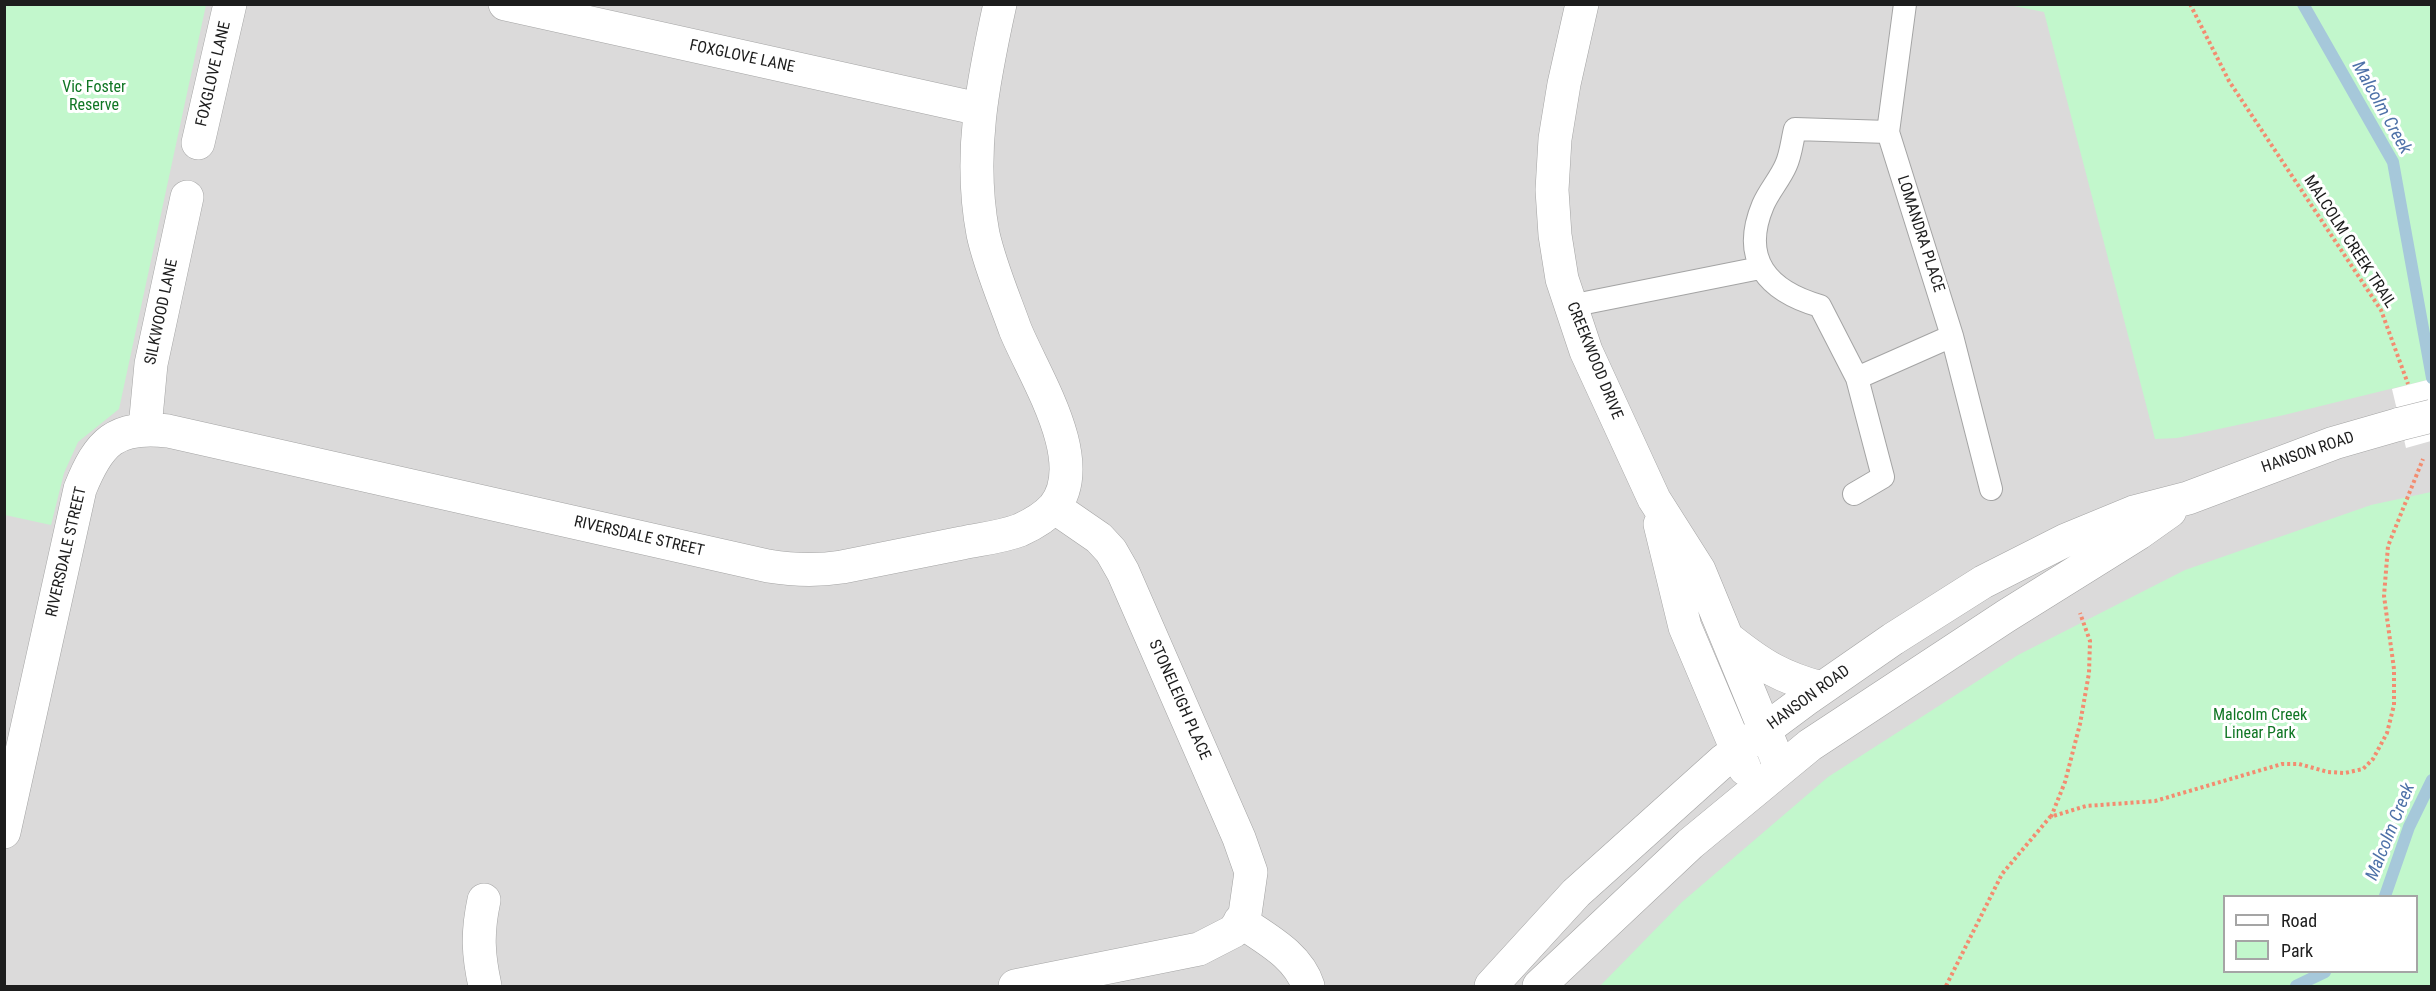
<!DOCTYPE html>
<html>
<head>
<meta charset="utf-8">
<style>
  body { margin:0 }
  #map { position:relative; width:2436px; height:991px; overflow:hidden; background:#eeece4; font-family:"Roboto Condensed",sans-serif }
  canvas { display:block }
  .frame { position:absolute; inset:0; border:6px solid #1d1d1d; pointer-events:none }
  .legend { position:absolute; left:2223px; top:895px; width:195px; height:78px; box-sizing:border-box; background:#fff; border:2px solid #a5a5a5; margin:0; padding:8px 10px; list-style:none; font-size:18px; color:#1d1d1d }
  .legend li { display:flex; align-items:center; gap:12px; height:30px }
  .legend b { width:30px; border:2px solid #a5a5a5 }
</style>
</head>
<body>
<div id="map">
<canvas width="2436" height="991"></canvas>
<div class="frame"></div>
<ul class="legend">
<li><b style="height:8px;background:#fff"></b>Road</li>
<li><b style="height:16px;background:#c2f7cc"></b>Park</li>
</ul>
</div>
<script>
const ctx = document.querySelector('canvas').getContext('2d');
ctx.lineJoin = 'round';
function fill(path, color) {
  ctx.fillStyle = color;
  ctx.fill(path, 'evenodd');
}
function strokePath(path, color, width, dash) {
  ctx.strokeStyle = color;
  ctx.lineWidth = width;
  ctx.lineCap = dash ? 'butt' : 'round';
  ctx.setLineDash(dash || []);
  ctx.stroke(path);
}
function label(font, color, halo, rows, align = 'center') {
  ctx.font = font + ' "Roboto Condensed",sans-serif';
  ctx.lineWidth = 6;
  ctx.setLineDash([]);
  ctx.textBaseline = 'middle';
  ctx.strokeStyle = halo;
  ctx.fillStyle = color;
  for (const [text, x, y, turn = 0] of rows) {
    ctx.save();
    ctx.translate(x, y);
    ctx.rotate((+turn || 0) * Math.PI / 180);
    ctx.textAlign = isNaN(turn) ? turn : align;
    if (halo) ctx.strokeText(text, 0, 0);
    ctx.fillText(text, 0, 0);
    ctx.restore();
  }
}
fill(new Path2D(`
  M5,5H2431V986H5ZM2224,896H2416V972H2224Z`), '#dbdada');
fill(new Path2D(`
  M5,4L206,5L119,409L78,442L64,473L51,525L5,515Z
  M2009,5H2431V379L2284,415L2177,438L2155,439L2044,12Z
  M2431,492V986H1600L1682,902L1828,777L2018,655L2185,570L2371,505ZM2224,896H2416V972H2224Z`), '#c2f7cc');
fill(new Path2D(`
  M2431,379V441L2406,448L2392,389Z`), '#fff');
strokePath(new Path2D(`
  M2303,4L2393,162L2432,378
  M2385,896L2409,827L2432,780
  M2296,986L2325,972`), '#a6c8da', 12);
const service = new Path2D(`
  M1905,4L1888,132L1952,336L1991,489
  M1888,132L1795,129C1792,141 1791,154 1786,165C1780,179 1769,191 1763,205C1740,260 1768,291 1820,306L1857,378L1952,336
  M1570,306L1760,268
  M1854,494L1883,477L1857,378`);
const minor = new Path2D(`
  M505,4L979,109
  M198,143L230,4
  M145,428L151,364L187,197
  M4,832L80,489C99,442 115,425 168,431L768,566C793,570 816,571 842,567C882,559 922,551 962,543C981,539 1002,537 1020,530C1031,525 1046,516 1054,507C1091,461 1033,374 1015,329C1004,298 990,266 983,234C968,155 983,81 1000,4
  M484,900C477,933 478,954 485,986
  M1240,921C1266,939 1298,955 1308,986
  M1015,986L1199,949L1234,931L1245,914L1251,872L1239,838L1123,572L1111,551L1099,538L1054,507`);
const tertiary = new Path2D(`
  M1582,4L1564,84L1555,139L1552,190L1555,235L1562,279L1586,351L1654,499L1699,570L1781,769
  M1660,524L1685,627L1745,769
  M1730,640C1763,666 1781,677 1821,688
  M1491,986L1576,893L1723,761L1805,700L1893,639L1983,582L2066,540L2134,512L2188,498L2334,443L2400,424
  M1539,986L1690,844L1810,745L2006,616L2139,533L2170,511`);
strokePath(service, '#a4a4a4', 24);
strokePath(minor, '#a4a4a4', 34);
strokePath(tertiary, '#a4a4a4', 34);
strokePath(new Path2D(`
  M2190,4L2229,81L2381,310L2408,384
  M2051,817L2065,782L2080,724L2089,673L2090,641L2080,613
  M1946,986L2002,874L2050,817L2086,806L2155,801L2282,764H2299L2328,772L2345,773L2363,769L2373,759L2387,733L2394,705V669L2384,596L2388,546L2423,459`), '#f38c70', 4, [3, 3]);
strokePath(service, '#fff', 22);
strokePath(minor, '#fff', 33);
strokePath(tertiary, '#fff', 33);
const tertiaryBridge = new Path2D(`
  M2400,424L2432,416`);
strokePath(tertiaryBridge, '#a4a4a4', 34, []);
strokePath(tertiaryBridge, '#fff', 33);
label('16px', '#1d1d1d', '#fff', [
  ["FOXGLOVE LANE",742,57,12],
  ["FOXGLOVE LANE",214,74,-77],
  ["LOMANDRA PLACE",1920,234,72],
  ["MALCOLM CREEK TRAIL",2349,242,57],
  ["SILKWOOD LANE",162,312,-78],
  ["CREEKWOOD DRIVE",1594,361,68],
  ["HANSON ROAD",2308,453,-19],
  ["RIVERSDALE STREET",639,537,13],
  ["RIVERSDALE STREET",67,552,-77],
  ["HANSON ROAD",1809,698,-36],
  ["STONELEIGH PLACE",1179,700,66]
]);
label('16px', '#107624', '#fff', [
  ["Vic Foster",94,88],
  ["Reserve",94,106],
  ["Malcolm Creek",2260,716],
  ["Linear Park",2260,734]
]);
label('italic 18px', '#4e71a8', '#fff', [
  ["Malcolm Creek",2381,108,61],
  ["Malcolm Creek",2391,832,-68]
]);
</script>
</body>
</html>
